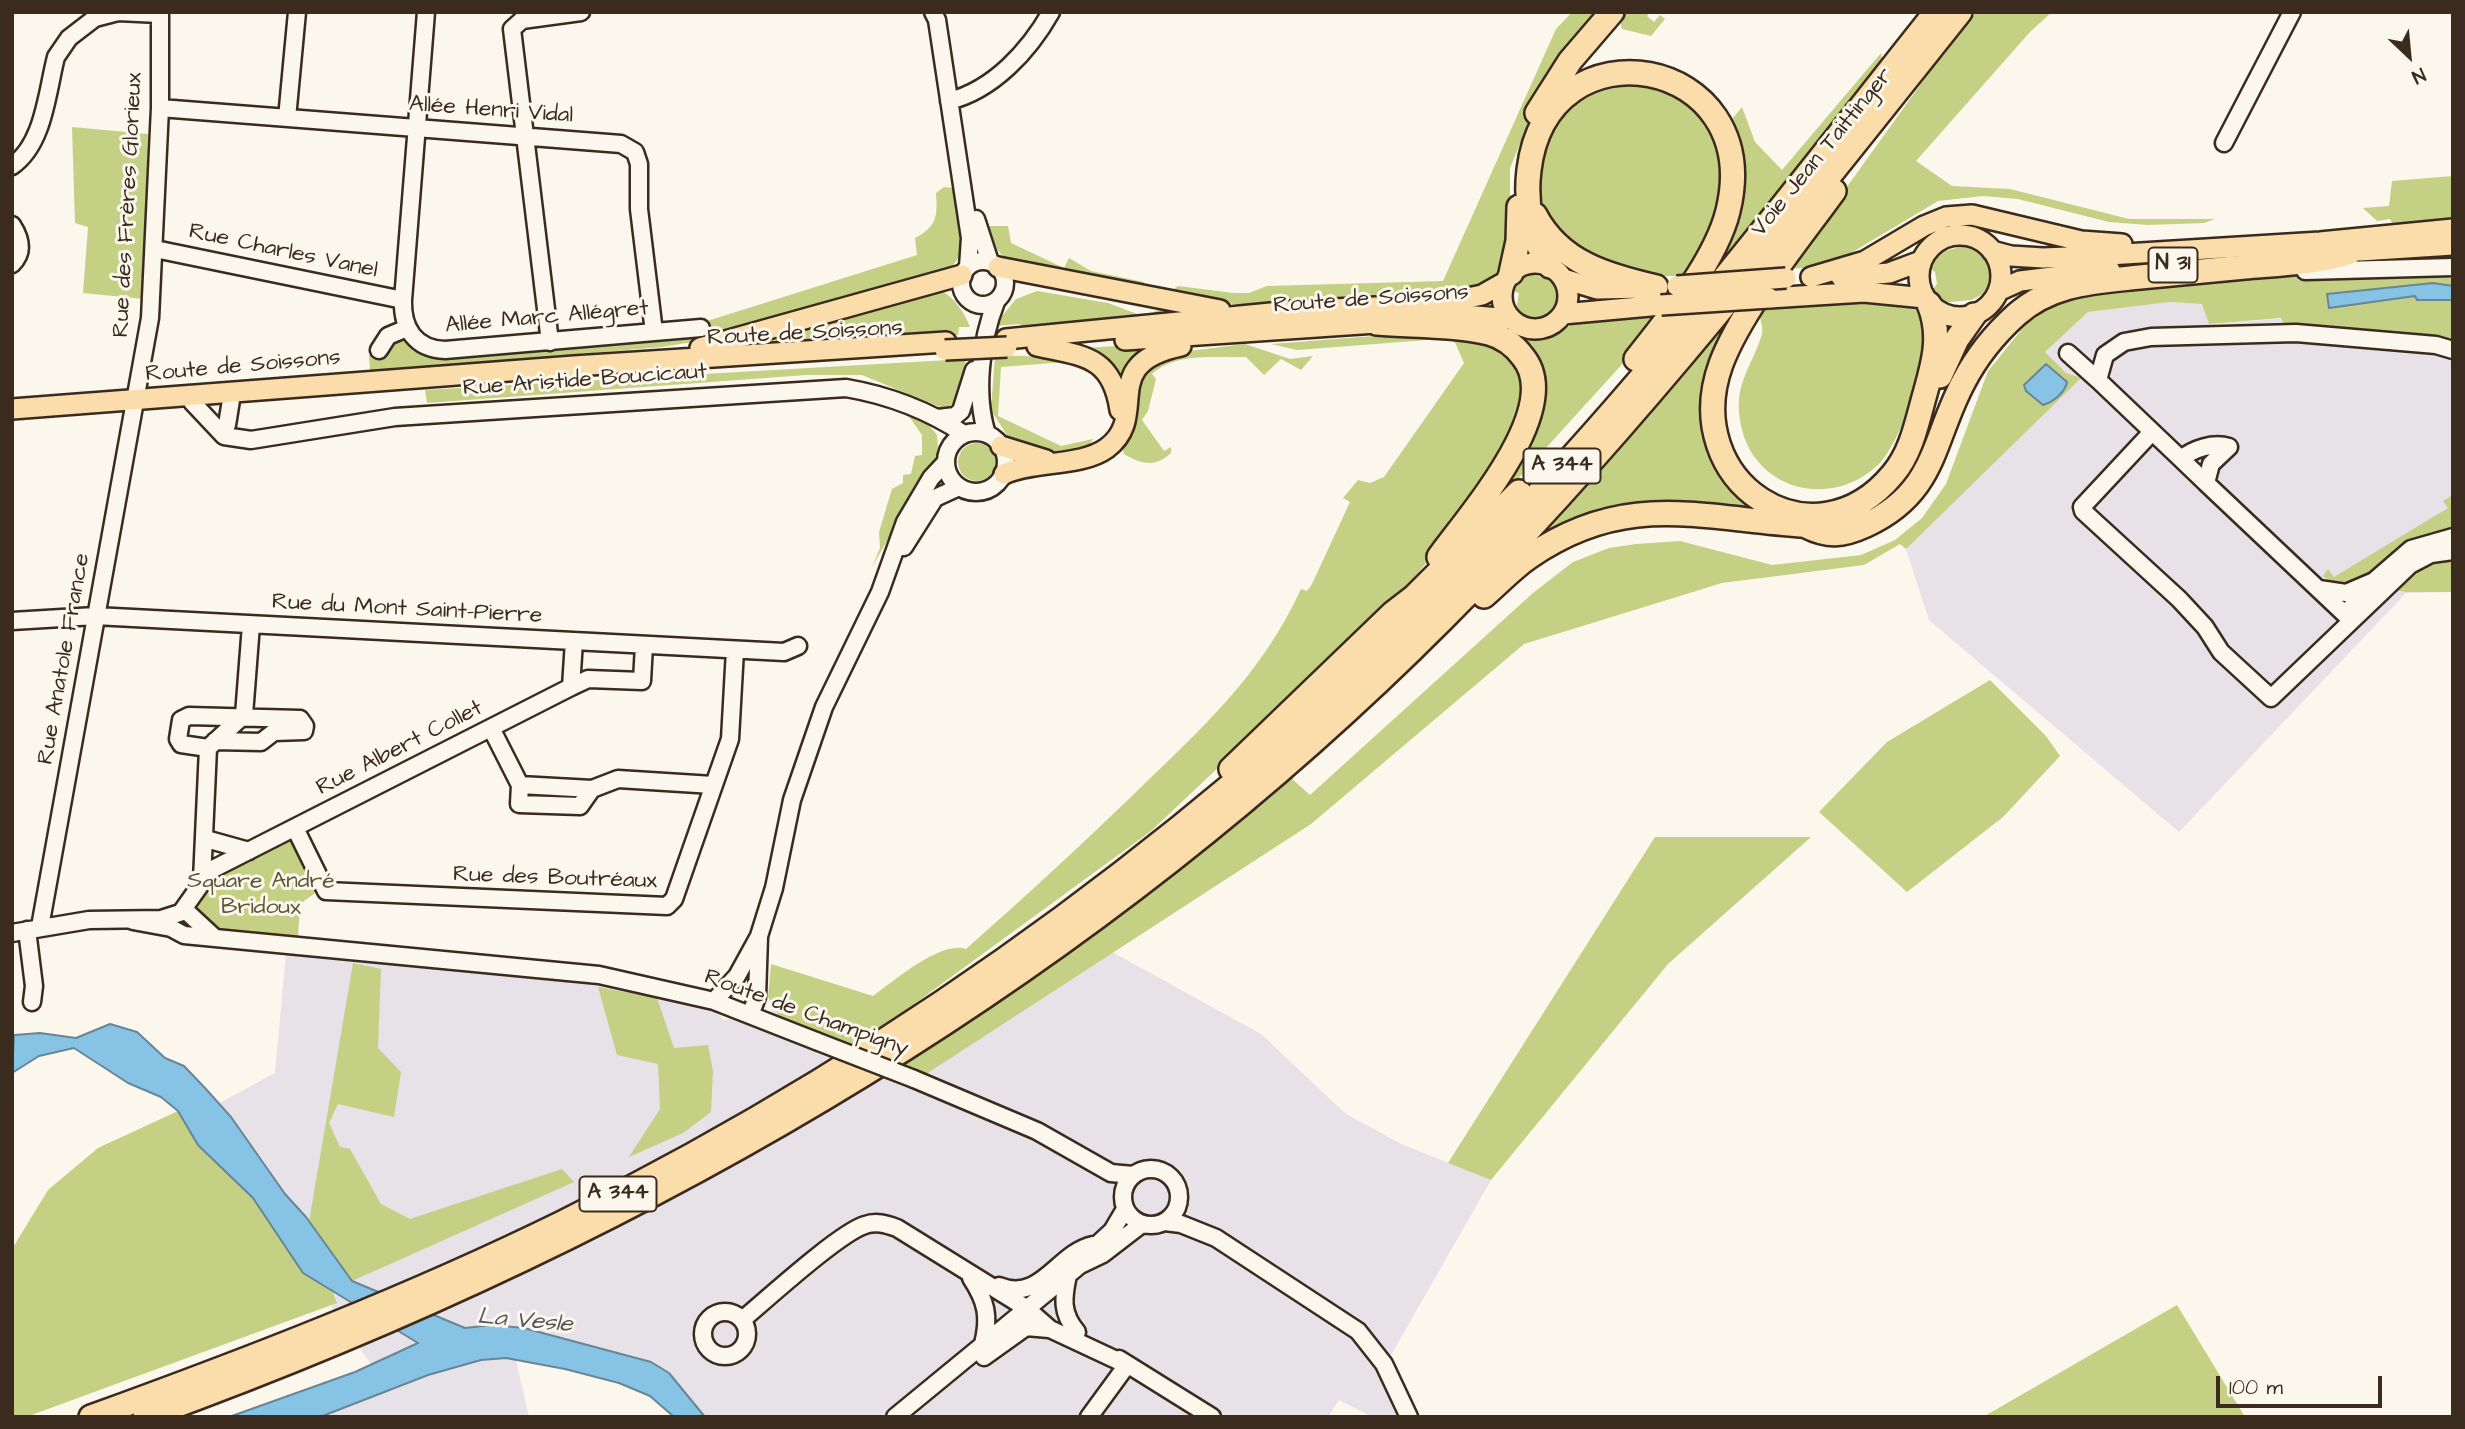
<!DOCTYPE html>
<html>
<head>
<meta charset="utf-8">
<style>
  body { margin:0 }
  #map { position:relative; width:2465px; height:1429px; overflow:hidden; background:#fbf7ec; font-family:"Architects Daughter",sans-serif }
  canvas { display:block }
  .frame { position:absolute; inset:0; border:14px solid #3b2a1e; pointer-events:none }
  .north { position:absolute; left:2374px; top:21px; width:70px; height:70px; -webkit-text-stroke:5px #fbf7ec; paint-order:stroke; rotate:154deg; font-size:19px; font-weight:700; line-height:28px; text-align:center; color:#3b2a1e }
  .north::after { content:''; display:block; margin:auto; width:24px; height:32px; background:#3b2a1e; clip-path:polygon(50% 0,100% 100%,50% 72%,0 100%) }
  .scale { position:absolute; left:2216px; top:1376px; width:166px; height:32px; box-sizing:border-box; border:4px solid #3b2a1e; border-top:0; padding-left:9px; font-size:21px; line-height:24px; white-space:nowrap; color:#3b2a1e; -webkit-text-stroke:5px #fbf7ec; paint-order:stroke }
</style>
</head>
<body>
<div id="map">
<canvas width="2465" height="1429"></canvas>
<div class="frame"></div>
<div class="north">N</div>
<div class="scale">100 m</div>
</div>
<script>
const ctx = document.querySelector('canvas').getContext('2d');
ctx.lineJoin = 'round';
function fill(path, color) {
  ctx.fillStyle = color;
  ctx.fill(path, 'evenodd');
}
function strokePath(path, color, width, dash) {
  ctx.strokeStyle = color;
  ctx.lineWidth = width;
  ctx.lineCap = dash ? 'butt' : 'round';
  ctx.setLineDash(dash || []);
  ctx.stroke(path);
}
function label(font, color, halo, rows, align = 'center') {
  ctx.font = font + ' "Architects Daughter",sans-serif';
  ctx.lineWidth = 6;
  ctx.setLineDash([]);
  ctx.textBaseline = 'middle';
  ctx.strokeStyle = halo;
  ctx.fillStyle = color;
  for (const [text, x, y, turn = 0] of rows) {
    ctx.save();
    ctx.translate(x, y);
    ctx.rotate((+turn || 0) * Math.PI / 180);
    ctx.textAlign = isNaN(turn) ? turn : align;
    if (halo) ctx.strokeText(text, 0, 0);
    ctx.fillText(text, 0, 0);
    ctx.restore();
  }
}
fill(new Path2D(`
  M2170,302L2202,304L2210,324L2453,306V592L2406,593L2179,832L1929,620L1906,549L2045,352L2088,312Z
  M287,942L689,986L724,1020L774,1010L869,1037L1112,952L1261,1034L1346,1114L1401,1144L1491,1180L1391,1355L1415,1417H1372L1339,1400L1328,1417H680L646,1382L514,1352L529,1417H281L381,1379L199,1114L275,1073Z`), '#e7e1e8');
fill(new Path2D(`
  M1572,12H1600L1571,42L1548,75L1510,168V216L1496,277L1480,290L1374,296L1369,300L1240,305L1175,295L1174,289L1178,286L1234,293H1249L1267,286L1443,281L1556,29Z
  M1624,12H1650L1647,16L1654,22L1660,15L1665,19L1651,36L1622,29L1619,17Z
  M1976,12H2052L2030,32L1916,161L1952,186L2010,189L2129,219H2215L2204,223L2148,225L2109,222L2018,199L1983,196L1938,201L1846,256L1817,267L1788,269L1933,67Z
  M1881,53L1882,61L1713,274L1704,275L1726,229L1728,124L1742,107L1755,142L1782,170Z
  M1648,80L1701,106L1726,174L1711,238L1689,276H1638L1568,246L1539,205L1538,153L1544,134L1583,89Z
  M72,127L148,134L144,299L83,293L88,227L75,223Z
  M2453,176V219L2393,225L2390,219L2377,221L2363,208L2389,206L2392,181Z
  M944,187L953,188C959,220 976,254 942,274L704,340L662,347L370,372L369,355L383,353L386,344L404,334L415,347L704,322L917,255L915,238C936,227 938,217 936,193Z
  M989,226H1008L1011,243L1064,268L1069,258L1091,271L1144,282V287L1005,259L997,249Z
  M1967,245L1979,247L1993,266L1989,291L1971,300L1940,303L1931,292L1937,284L1935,272L1928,267L1942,252Z
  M2438,272L2453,273V339L2286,327L2281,318L2209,324L2202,304L2170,302L2088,312L2045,352L2066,373L2081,378L1906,549L1900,544L1864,565L1722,583L1524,644L1311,824L923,1076L902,1067L1094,934L1291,778L1310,795L1533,593L1573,562L1609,548L1636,544L1680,541L1772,565L1861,555L1895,540L1922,518L1946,484L1988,371L2040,307L2065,294L2151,281Z
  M1532,274L1552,281L1559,294L1551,314L1541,320L1527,319L1516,311L1519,293L1509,290L1513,282Z
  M939,290C953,295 965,313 970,327H959L958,335L708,351Z
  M1037,291L1108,303L1140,315L1150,314L1166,306L1192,316L1022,327L1020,324L994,326L1016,299Z
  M1877,301L1925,311C1926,323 1930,337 1928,348C1922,375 1898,447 1878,465C1829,511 1750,489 1740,420C1734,383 1752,367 1762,334C1764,326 1758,317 1760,309Z
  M1732,310H1744L1709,433L1779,516L1553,532L1546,527Z
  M1659,316L1625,361L1476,525L1474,520L1535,431L1542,403L1518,337L1537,340L1555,336L1577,321Z
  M1400,334H1460L1501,349L1515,360L1526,388L1515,436L1444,541L1396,600L1151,831L869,1037L852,1047L782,1020L768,997L771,964L873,996C894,981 941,940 966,949C1024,898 1079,847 1134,794C1202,728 1261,676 1301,589L1307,591L1312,584L1350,502L1343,498L1358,480L1370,483L1384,477L1464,363L1453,338L1297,350L1271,344Z
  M1151,344L1140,354L1127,376H1117L1084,348Z
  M1245,344L1290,359L1313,356L1301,370L1281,359L1264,375L1246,357C1214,358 1176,352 1152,374L1156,379L1148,411L1142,420L1164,451L1171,447V453C1155,468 1141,464 1124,454L1121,443L1138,374L1165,354Z
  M995,355L1079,358L1105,380L1078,361L1001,367L998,416L1061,446L1093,439L1090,444L1064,453L1030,450L1012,443L991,410Z
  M966,359C963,379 964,399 945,409L862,375H806L427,403L425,390Z
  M908,415L928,424L937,435L938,449L934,466L918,486L872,567L880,548L879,532L892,489L903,483V475L911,474L915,456L922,455V435Z
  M958 462a19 19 0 1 1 38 0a19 19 0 1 1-38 0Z
  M2453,495V528C2405,536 2392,552 2358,583H2333L2323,576L2328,569L2334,577L2448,508L2443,501Z
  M2453,555V592H2406L2391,589C2411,572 2427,558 2453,555Z
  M1990,680L2046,736L2060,756L2003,817L1907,892L1819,812L1887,742Z
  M290,835L318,891L300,904L298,938L217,932L197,911C207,867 253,853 290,835Z
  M1655,837H1811L1668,964L1491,1180L1448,1163Z
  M353,963L381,969L378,1048L401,1072L394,1117L338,1104L329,1123L340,1147L350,1149L381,1204L410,1219L562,1169L574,1182L352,1281L309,1222Z
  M598,987L657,998L674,1048L708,1045L713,1071L711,1112L683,1133L629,1157L660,1109L658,1064L617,1055Z
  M178,1111L198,1145L253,1198L303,1273L332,1290L337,1303L26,1417H12V1249L48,1190L98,1148Z
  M2177,1305L2245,1417H1983Z`), '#c4d083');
const water = new Path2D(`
  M2433,283L2453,286V300H2417L2415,296L2329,308L2327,294Z
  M2046,364L2067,382C2065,393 2053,402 2043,405L2026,391L2024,385Z
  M110,1024L137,1032L165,1058L184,1066L205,1088L231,1117L285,1194L306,1217L352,1281L465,1328L492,1325L524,1328L651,1362L669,1373L705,1417H674L650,1396L619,1383L565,1369L506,1358L481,1360L428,1375L320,1417H229L355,1372L418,1343L303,1273L253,1198L198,1145L178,1111L161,1097L128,1083L74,1048L39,1056L12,1073L14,1035L40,1033L76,1038Z`);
fill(water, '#86c3e5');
strokePath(water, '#688695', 2);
const minor = new Path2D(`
  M426,12L403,300C402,328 415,349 445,350L701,328
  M933,12L937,20L970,238L968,267
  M949,101C993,90 1029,51 1051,12
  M160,108L621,144L635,152L639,164V209L654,332
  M287,118L297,12
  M2224,143L2292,12
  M12,166C44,144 47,92 56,57L69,38L95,18L118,12L159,14
  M976,219L990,262
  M12,225C21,239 24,252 12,264
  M155,249L403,300
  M961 283a22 22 0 1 1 44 0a22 22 0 1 1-44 0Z
  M2305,271L2453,267
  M550,342L512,29L522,20L581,12
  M379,350L388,336L407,328
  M2068,353L2098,380
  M192,402L224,436L251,440L395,417L846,388C887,395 929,411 964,434
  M938,418L955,416L961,411L974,370
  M227,425L231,400
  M946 462a30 30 0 1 1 60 0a30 30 0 1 1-60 0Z
  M2152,432L2082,507L2083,511L2179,599L2205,627L2221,652L2271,698L2410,565L2431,554L2453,551
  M987,434C974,394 981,340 996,302
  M2181,459L2098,380L2105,355L2124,342L2151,337L2296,333L2436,345L2453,350
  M2206,483L2181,459C2193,449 2213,442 2229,447L2211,464L2206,483L2351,620
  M904,547L935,498L959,487
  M2374,581L2411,549L2453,537
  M2319,589L2346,593L2374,581L2349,610
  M12,621L95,616L784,652L798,646
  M571,687L588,679L642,681L644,645
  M491,728L520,785L592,789L618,779L713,785
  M208,748L181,744L178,739L181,720L189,716L300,719L305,726L304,731L274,732L261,742L215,741
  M520,785L519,804L580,806L592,789
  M295,828L326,891L667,906L674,899L730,739L735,650
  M206,839L249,851
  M202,880L208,748L244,715L251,625
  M182,911L211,870L571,687L574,641
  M133,921L171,928L184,935L599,975L714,1001L816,1041
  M40,927L150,318L160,108V12
  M27,930L34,986L32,1002
  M12,933L89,920L161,919L186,911L213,936
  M714,1001L737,976L759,936L774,888L792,800L824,707L880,592L905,522L931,478L945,463
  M751,1013L757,997L759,937
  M914,1079L1037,1131L1111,1173L1133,1175
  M1123 1197a28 28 0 1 1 56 0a28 28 0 1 1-56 0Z
  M1165,1222L1181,1224L1216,1238L1358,1331L1384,1364L1409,1417
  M1087,1254L1112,1231L1125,1209
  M1068,1275C1063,1298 1061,1313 1077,1332
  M971,1278C986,1301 990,1316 983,1344
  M999,1286C1041,1303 1057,1253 1093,1245
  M703 1334a22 22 0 1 1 44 0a22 22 0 1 1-44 0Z
  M742,1320C766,1300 839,1233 865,1225C876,1221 886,1224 897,1228L1026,1308L1050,1329L1127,1365L1089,1417
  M984,1357L1026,1327L1049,1329
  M1119,1359L1212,1417
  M895,1417L1080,1265L1103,1254L1142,1224`);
const major = new Path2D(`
  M1919 276a41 41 0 1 1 82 0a41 41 0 1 1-82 0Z
  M1992,251L2011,256L2043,258L2092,256L2320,242L2453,229
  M2360,251L2453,245
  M1502 296a33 33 0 1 1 66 0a33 33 0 1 1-66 0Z
  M998,267L1220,310
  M1811,277L1865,261L1924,226L1946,217L1972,215L2081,241L2122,244
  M1841,277L1889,273L1921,261
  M1564,279L1597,289L1645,288
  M1998,291L2020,281L2110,270
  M1769,298L1864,292L1925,298
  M1563,314L1661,305
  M1432,319L1476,316L1511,319
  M1006,339L1291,311L1439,304L1482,295L1505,282
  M1125,340L1391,322
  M1037,346C1084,356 1112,356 1120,410
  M700,348L962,275
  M12,409L574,366L946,342
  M1001,446L1046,460
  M1004,474C1035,460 1081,467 1107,448C1151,415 1096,364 1181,346`);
const highway = new Path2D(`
  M1537,113L1570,61L1612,12
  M1834,191C1800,238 1741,310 1721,364C1678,482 1813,571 1893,474C1910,454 1916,427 1923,401C1932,368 1943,338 1929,304
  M1535,215C1560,263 1608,276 1656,287
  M1550,266C1531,240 1525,202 1529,170C1547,17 1766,55 1728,211C1716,260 1668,319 1636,359
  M1511,273L1518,241L1519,207
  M1377,323C1413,326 1454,325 1489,333C1503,337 1515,346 1523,357C1565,408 1469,515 1439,557
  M1940,376L1957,339L1974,315
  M1806,526C1828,537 1842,536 1866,525C1937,492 1932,440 1964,381C1977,356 1995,334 2016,315C2052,283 2094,282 2140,277C2175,274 2210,270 2245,267C2280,264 2317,263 2350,252
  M1484,596C1499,583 1513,568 1529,557C1623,492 1695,517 1800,525
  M1231,769L1393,613L1415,596L1519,492
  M91,1417C251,1359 409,1298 562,1223C914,1049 1232,813 1503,531C1659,369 1796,188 1936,12
  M145,1417C630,1241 1076,987 1443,619C1631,431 1794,220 1960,12`);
strokePath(minor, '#3b2a1e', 21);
strokePath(major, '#3b2a1e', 24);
strokePath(highway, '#3b2a1e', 28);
strokePath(minor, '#fbf7ec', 16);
strokePath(major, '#faddab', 19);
strokePath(highway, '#faddab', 23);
const minorBridge = new Path2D(`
  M816,1041L914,1079`);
const majorBridge = new Path2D(`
  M1677,286L1786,278
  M1661,305L1769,298
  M945,350L1007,347`);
strokePath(minorBridge, '#3b2a1e', 21, []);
strokePath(majorBridge, '#3b2a1e', 24, []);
strokePath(minorBridge, '#fbf7ec', 16);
strokePath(majorBridge, '#faddab', 19);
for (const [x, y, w] of [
  [2173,265,49],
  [1562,466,77],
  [618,1194,77]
]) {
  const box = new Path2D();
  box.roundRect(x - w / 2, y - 17.5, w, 35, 5);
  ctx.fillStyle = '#fbf7ec';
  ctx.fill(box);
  strokePath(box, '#3b2a1e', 2);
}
label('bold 21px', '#3b2a1e', null, [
  ["N 31",2173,265],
  ["A 344",1562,466],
  ["A 344",618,1194]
]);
label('23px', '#3b2a1e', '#fbf7ec', [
  ["Allée Henri Vidal",491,111,4],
  ["Voie Jean Taittinger",1823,153,-51],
  ["Rue des Frères Glorieux",129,205,-87],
  ["Rue Charles Vanel",283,252,12],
  ["Route de Soissons",1371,300,-4],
  ["Allée Marc Allégret",547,318,-5],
  ["Route de Soissons",805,334,-3],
  ["Route de Soissons",243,367,-5],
  ["Rue Aristide Boucicaut",585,381,-4],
  ["Rue du Mont Saint-Pierre",407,610,3],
  ["Rue Anatole France",65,659,-80],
  ["Rue Albert Collet",400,749,-27],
  ["Rue des Boutréaux",555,879,2],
  ["Route de Champigny",806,1014,20]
]);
label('23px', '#5d5437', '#fbf7ec', [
  ["Square André",261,882],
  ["Bridoux",261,908]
]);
label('italic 24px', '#52585a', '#fbf7ec', [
  ["La Vesle",525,1322,5]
]);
</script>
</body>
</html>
